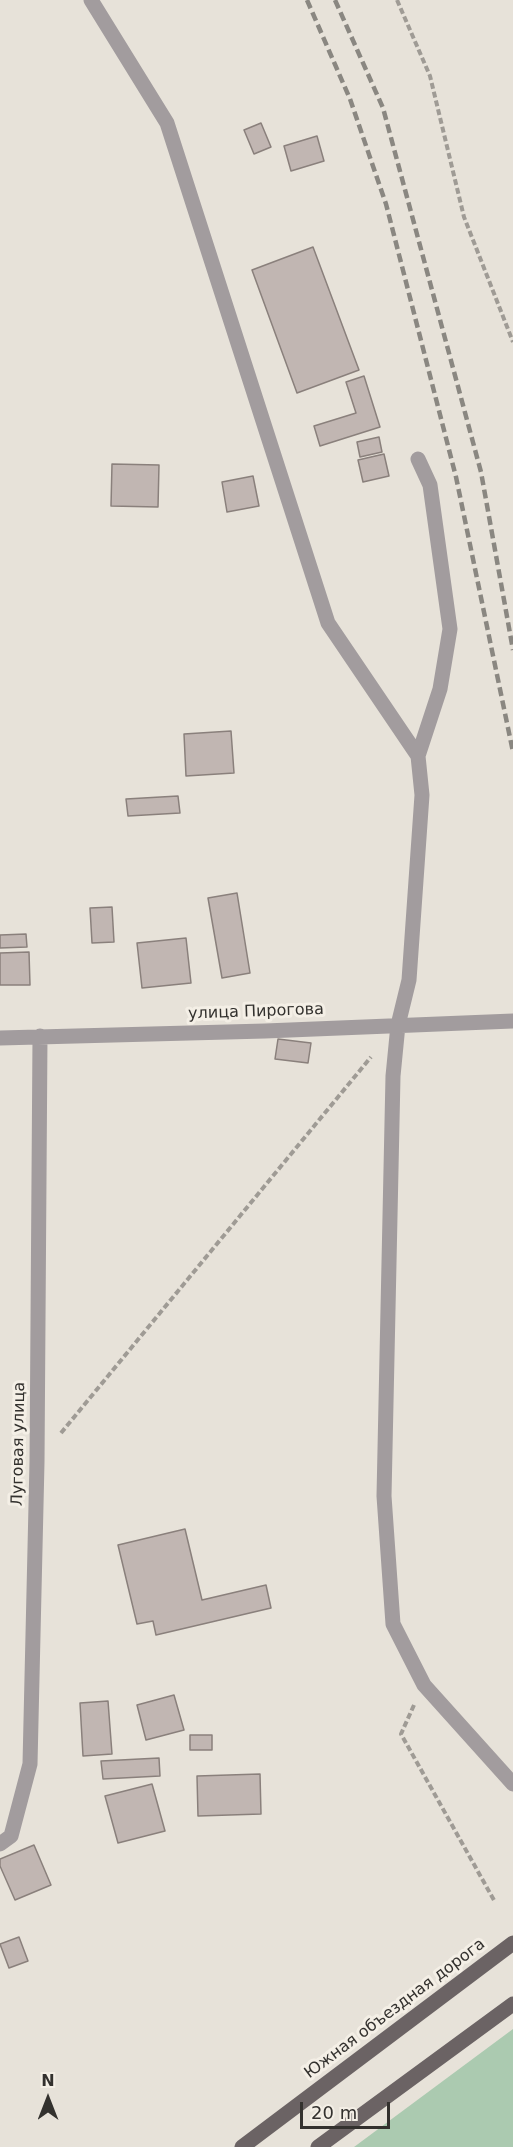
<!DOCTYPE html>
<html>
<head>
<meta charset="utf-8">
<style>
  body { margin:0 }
  #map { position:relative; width:513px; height:2147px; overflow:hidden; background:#e7e2d9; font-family:"DejaVu Sans",sans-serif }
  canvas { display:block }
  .north { position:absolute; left:18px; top:2069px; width:60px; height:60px; -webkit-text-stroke:4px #f4efe6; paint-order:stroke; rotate:0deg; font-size:16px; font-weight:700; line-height:24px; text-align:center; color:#33312e }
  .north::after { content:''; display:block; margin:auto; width:21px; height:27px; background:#33312e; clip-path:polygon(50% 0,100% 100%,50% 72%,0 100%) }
  .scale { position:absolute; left:300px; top:2102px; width:90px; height:27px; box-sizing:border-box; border:3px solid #33312e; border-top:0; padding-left:8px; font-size:18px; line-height:21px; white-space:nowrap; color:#33312e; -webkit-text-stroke:4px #f4efe6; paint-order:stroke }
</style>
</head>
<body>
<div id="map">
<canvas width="513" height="2147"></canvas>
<div class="north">N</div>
<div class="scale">20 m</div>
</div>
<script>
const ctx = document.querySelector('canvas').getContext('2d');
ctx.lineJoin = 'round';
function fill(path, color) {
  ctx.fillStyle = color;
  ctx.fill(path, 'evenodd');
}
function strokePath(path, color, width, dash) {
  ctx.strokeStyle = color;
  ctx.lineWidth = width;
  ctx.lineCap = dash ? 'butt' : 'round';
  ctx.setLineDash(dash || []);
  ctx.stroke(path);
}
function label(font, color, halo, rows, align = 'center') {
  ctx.font = font + ' "DejaVu Sans",sans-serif';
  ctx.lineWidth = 6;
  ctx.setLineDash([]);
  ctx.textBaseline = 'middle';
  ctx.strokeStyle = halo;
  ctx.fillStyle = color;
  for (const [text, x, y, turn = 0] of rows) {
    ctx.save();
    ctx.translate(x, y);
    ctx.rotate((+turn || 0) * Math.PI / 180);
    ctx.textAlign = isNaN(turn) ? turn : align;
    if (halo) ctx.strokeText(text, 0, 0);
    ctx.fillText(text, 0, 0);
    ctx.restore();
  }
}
fill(new Path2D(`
  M513,2029V2147H354Z`), '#abcab0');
const building = new Path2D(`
  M261,123L271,147L254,154L244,130Z
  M317,136L324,161L291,171L284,146Z
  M313,247L359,370L297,393L252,270Z
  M364,376L380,427L320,446L314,426L356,413L346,382Z
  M379,437L382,452L360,457L357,442Z
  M384,454L389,476L363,482L358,460Z
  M112,464L159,465L158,507L111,506Z
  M253,476L259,506L227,512L222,482Z
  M231,731L234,773L186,776L184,734Z
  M178,796L180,813L128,816L126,799Z
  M237,893L250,973L222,978L208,898Z
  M112,907L114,942L92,943L90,908Z
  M26,934L27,947L0,948V935Z
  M186,938L191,983L142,988L137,943Z
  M29,952L30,985H0V953Z
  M278,1039L311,1043L308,1063L275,1059Z
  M185,1529L202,1600L266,1585L271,1608L156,1635L153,1621L137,1624L118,1545Z
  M174,1695L184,1730L146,1740L137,1705Z
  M108,1701L112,1754L83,1756L80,1703Z
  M190,1735H212V1750H190Z
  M159,1758L160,1776L103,1779L101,1761Z
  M260,1774L261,1814L198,1816L197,1776Z
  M152,1784L165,1831L118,1843L105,1796Z
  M34,1845L51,1885L15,1900L0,1866V1859Z
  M19,1937L28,1961L9,1968L0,1944Z`);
fill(building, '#c1b6b2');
strokePath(building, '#8a807c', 1.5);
strokePath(new Path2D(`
  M397,0L430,76L464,217L513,342
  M61,1433L371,1057
  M414,1705L401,1734L495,1902`), '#9f9b95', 4, [6, 3]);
strokePath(new Path2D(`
  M91,0L167,123L328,623L418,756L422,795L409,980L398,1025L393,1076L384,1496L393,1624L424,1685L513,1784
  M418,459L430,485L450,629L440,689L418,756
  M0,1038L265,1031L513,1021
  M0,1844L11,1836L30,1764L37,1462L40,1036`), '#a29c9e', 15);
strokePath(new Path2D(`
  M242,2147L513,1943
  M318,2147L513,2004`), '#6b6364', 15);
strokePath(new Path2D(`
  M307,0L350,99L386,204L456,477L513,752
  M335,0L383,108L481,472L513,650`), '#8a8781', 4.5, [9, 4.5]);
label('16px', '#33312e', '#f4efe6', [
  ["улица Пирогова",256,1012,-2],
  ["Луговая улица",19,1444,-89],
  ["Южная объездная дорога",395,2009,-37]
]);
</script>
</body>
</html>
